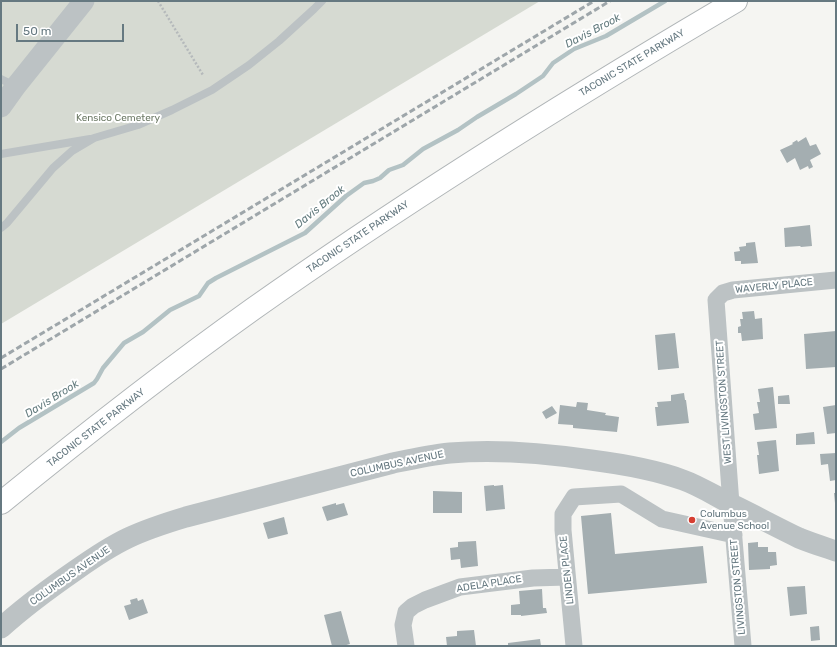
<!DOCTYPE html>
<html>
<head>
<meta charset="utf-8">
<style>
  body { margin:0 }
  #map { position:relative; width:837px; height:647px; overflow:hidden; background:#f5f5f2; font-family:Rubik,sans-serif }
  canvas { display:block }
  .frame { position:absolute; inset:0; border:2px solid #667981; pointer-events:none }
  .scale { position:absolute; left:16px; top:24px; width:108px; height:18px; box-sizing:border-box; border:2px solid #667981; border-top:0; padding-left:5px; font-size:12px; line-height:14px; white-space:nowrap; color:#667981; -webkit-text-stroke:3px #fff; paint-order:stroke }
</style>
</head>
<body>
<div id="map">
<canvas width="837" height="647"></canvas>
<div class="frame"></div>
<div class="scale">50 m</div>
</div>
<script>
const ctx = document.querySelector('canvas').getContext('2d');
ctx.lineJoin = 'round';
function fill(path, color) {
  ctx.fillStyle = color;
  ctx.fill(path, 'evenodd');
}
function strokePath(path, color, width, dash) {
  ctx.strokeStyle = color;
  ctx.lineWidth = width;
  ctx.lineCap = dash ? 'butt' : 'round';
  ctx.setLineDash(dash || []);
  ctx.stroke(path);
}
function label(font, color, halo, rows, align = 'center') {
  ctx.font = font + ' Rubik,sans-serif';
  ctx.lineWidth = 4;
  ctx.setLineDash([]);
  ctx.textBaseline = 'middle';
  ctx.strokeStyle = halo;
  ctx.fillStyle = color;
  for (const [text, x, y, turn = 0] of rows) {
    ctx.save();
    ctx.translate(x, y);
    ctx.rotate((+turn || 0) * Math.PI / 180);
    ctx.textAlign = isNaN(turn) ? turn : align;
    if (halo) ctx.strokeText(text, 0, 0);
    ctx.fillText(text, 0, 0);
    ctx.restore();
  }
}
fill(new Path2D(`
  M1,1H540L1,324Z`), '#d6dad2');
strokePath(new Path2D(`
  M1,442L19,428L94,383L97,379L103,368L124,343L143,332L170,310L199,296L208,283L216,278L305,233L346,196L364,183L373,181L380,178L389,170L403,165L423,149L458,130L477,117L516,94L543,76L553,63L574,49L606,36L665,1`), '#b3c2c4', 4.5);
fill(new Path2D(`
  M806,137L810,146L816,144L821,154L810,160L813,167L809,169L808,166L800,170L795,158L787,163L780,150L793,144L792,143L797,140L798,142Z
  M810,225L812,246L801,247L800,246L785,247L784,228Z
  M755,242L758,263L741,264V261H735L734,252L740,251L739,247L746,246V243Z
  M754,311L755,319L762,318L763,339L742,341L741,333H738V327L741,326L740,319H743L742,312Z
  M836,331V367L806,369L804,334Z
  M675,333L679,368L658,370L655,335Z
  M773,387L777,428L755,430L753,414L759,413L757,402H760L758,389Z
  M684,393L685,400H686L689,423L657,426L655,407H658L657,402L671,401V395Z
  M789,395L790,404H778V396Z
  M577,402L588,403L587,410L606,413L605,415L619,417L617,432L573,428V425L558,424L560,405L576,407Z
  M836,405V433L827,434L823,407Z
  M552,406L557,413L546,419L542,412Z
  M814,432L815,444L796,445V434Z
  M776,440L779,471L759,474L757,455H759L757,442Z
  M836,453V480L830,481L828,464L821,465L820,454Z
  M494,485V486L503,485L505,509L486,511L484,486Z
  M433,491L462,492V513H433Z
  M834,493H836V503H835Z
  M336,503V505L344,503L348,515L327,521L322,507Z
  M611,513L615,554L703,546L707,583L588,594L581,516Z
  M284,517L288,534L268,539L263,523Z
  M476,541L478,566L461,568L460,559L451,560L450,548L458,547V542Z
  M758,542V547H768V552H776L777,565L770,566V569L749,570L748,543Z
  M805,586L807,614L790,616L787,587Z
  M542,589L543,608H546L547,613L521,616V615H511V605L520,604L519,591Z
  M137,598L138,601L143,599L148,613L129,620L124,606L131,604L130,600Z
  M341,611L350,644L343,646H332L324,615Z
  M819,626L820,640L811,641L810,627Z
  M474,630L476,646H447L446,637L457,636V631Z
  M540,639L541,646H508V643Z`), '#a4aeb1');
const trunk = new Path2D(`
  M1,503C83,436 166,371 253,309C409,199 571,98 736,1`);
strokePath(trunk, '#b0b5b7', 24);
strokePath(new Path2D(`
  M158,1L203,75`), '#b5b9bb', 2.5, [2, 2]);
strokePath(new Path2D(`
  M1,79L15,86
  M1,154L90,139
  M1,228L7,223L53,168L72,151L94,138L138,125L172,110L212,90L249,65L279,41L314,9L322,1`), '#bcc2c4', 8);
strokePath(new Path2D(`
  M406,646L403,625L406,612L413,606L425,600L460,587L533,578L567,577
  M574,646L563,530V514L574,497L621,494L662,519L734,535
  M743,646L731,504L716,300L723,293L733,290L836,280`), '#bcc2c4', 17);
strokePath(new Path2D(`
  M1,107L16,86L84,1
  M1,628C24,607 50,588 76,570C93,558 109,547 128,538C147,529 166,523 186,517L393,463C412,459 430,455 450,453C497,449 544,453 591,460C622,464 653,469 683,480C700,486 715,496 731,504C754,515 776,527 799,538C811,543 824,547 836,551`), '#bcc2c4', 21);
strokePath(trunk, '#fff', 22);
strokePath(new Path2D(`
  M1,358L594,1
  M1,369L610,1`), '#9ea6aa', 3, [6, 3]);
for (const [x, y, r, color] of [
  [692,520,4,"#d63e31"]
]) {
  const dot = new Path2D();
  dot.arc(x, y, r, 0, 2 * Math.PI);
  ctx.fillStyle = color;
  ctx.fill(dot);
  strokePath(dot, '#fff', 1.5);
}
label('10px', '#667981', '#fff', [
  ["TACONIC STATE PARKWAY",632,63,-31],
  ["TACONIC STATE PARKWAY",358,237,-34],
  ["WAVERLY PLACE",774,286,-6],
  ["WEST LIVINGSTON STREET",724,402,-94],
  ["TACONIC STATE PARKWAY",96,428,-38],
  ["COLUMBUS AVENUE",397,464,-12],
  ["LINDEN PLACE",567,570,-96],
  ["COLUMBUS AVENUE",70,576,-35],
  ["ADELA PLACE",489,584,-9],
  ["LIVINGSTON STREET",738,587,-95]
]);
label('10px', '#6c7965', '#fff', [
  ["Kensico Cemetery",118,118]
]);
label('10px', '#667981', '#fff', [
  ["Columbus",700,514],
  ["Avenue School",700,526]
], 'left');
label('italic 11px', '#637b7e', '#fff', [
  ["Davis Brook",593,31,-28],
  ["Davis Brook",320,207,-39],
  ["Davis Brook",52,399,-32]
]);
</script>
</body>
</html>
